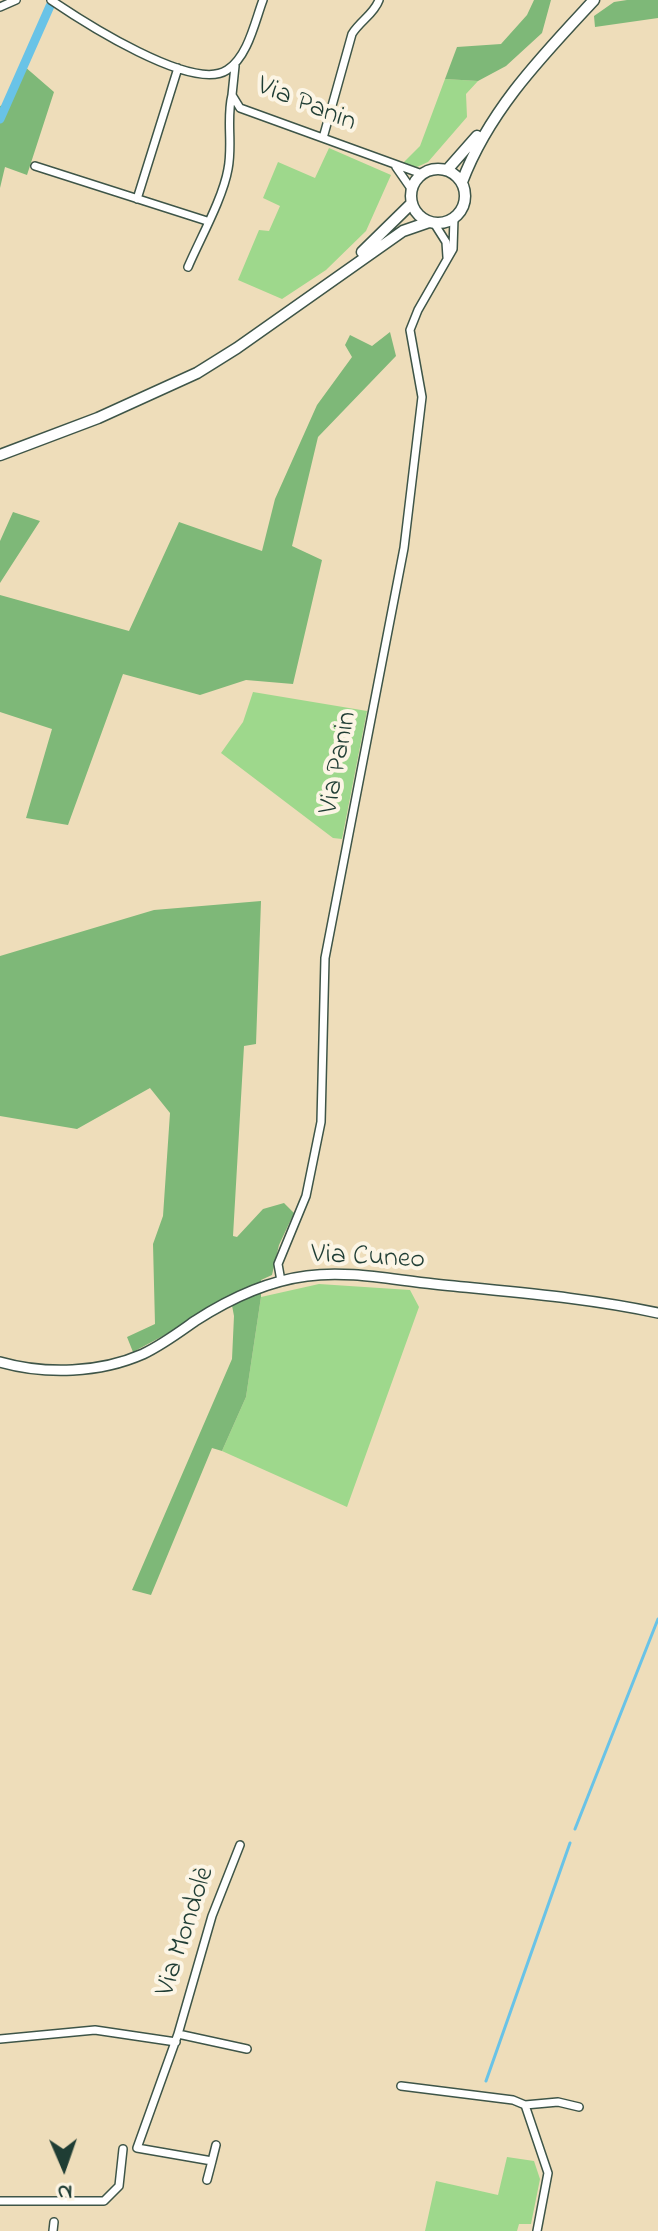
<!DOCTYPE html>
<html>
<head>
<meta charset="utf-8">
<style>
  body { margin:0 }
  #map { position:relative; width:658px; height:2231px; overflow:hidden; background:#eeddba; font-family:"Indie Flower",sans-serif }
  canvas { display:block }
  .north { position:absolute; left:24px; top:2127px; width:80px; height:80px; -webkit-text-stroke:6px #fcf5e5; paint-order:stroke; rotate:178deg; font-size:22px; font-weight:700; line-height:32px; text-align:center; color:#1f3d34 }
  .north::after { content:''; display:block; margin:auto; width:28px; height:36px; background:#1f3d34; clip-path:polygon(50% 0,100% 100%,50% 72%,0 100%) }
</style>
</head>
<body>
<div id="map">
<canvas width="658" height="2231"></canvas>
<div class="north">N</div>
</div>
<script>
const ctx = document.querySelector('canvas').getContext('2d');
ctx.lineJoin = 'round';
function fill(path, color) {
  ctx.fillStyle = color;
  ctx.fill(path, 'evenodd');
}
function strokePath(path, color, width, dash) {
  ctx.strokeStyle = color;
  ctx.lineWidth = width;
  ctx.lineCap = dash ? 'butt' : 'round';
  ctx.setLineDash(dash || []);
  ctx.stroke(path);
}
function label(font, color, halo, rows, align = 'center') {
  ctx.font = font + ' "Indie Flower",sans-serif';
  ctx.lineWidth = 8;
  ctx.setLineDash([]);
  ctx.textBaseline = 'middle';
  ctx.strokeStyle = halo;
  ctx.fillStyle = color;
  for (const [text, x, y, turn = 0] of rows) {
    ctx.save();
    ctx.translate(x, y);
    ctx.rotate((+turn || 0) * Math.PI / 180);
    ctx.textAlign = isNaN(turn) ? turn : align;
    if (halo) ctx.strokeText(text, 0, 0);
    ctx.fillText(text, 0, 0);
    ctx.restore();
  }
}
fill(new Path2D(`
  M445,79L478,81L466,94L467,117L428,162L417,167L403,163L420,146Z
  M329,148L391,175L366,231L326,270L282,299L238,280L259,230L269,231L280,206L263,198L278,162L315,178Z
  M253,692L367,711L342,839L333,838L221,753L243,722Z
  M319,1284L410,1290L419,1307L347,1507L222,1451L246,1397L261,1297Z
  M507,2157L534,2161L540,2179L531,2224H519L517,2231H425L436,2181L498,2195Z`), '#9ed88c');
fill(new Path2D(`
  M534,0H551L542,33L506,66L478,81L445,79L457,47L501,44L527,15Z
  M627,0H658V18L595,27L594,16L614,2Z
  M24,66L54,92L27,175L5,167L0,188V106L10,103Z
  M390,332L396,356L318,437L292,546L322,560L293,684L246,680L200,695L123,674L68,825L26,818L52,729L0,712V595L129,631L179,522L262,551L275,499L317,405L352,357L345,345L350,335L372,346Z
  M13,512L40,521L0,583V541Z
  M261,901L256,1044L244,1046L233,1236L237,1237L263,1209L284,1203L294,1213L279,1245L272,1275L261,1280V1297L246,1397L222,1451L212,1448L151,1595L132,1590L232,1359L234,1316L230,1295L174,1330L133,1352L127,1337L155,1324L153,1244L163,1216L170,1113L150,1088L77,1129L0,1116V956L154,910Z`), '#7eb878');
strokePath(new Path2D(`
  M575,1829L658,1619
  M486,2081L570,1843`), '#69c3e7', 3);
strokePath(new Path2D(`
  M0,119L50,6`), '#69c3e7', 9);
const minor = new Path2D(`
  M51,0C82,21 193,93 227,70C248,57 255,21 263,0
  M0,7L16,0
  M235,66L232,95L240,108L422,174
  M323,138L352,34C360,21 374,14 379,0
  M35,166L207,221
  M396,167L412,190
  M137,199L178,68
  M434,223L446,242L447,257
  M188,267C200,239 223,198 228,169C233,144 226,119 232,95
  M281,1281L278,1264L306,1196L321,1122L325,958L404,548L422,397L410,330L418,310L453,249L454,218
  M178,2034L212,1916L240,1845
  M0,2039L95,2030L176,2042
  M401,2086L513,2100L525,2105L558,2102L579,2107
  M525,2105L548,2173L537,2231
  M212,2161L216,2145
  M207,2180L212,2161L137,2148L178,2034L247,2049
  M0,2201H104L119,2186L123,2149
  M53,2231L54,2222`);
const tertiary = new Path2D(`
  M0,1362C46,1375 100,1373 143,1354C162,1345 178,1333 195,1321C229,1299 267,1281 307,1276C348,1270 393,1280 434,1284C509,1292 584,1297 658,1313`);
const secondary = new Path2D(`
  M411 196a27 27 0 1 1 54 0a27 27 0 1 1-54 0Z
  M447,170L477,136
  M462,182C489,110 543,55 594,0
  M362,252L412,203
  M0,455L98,418L197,373L237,348L403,231L429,222`);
strokePath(minor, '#3e5548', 10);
strokePath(tertiary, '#3e5548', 12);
strokePath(secondary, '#3e5548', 13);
strokePath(minor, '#fff', 7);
strokePath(tertiary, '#fff', 9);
strokePath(secondary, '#fff', 10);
label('28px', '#1f3d34', '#fcf5e5', [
  ["Via Panin",306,106,22],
  ["Via Panin",340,763,-79],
  ["Via Cuneo",368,1259,3],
  ["Via Mondolè",187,1932,-72]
]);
</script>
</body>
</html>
